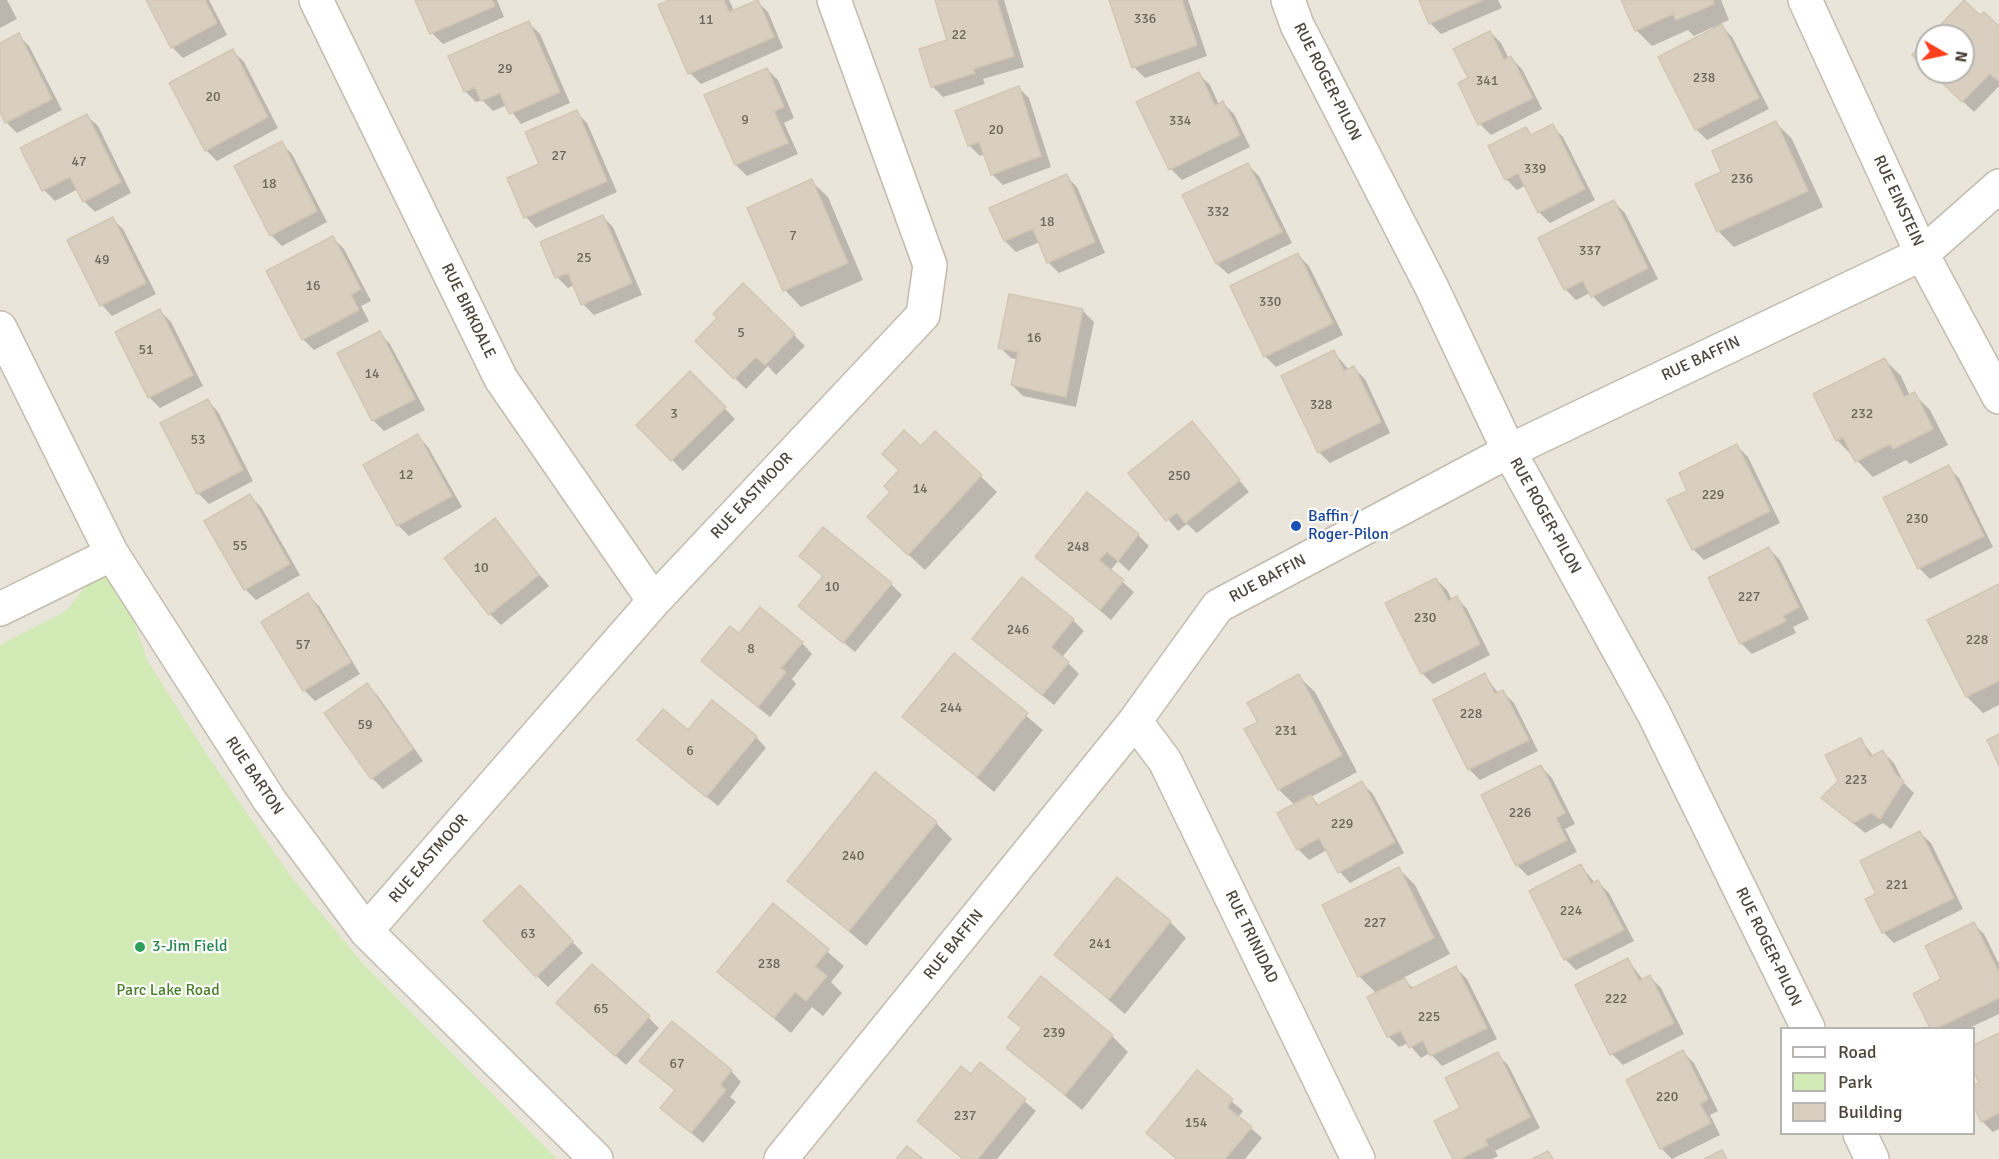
<!DOCTYPE html>
<html>
<head>
<meta charset="utf-8">
<style>
  body { margin:0 }
  #map { position:relative; width:1999px; height:1159px; overflow:hidden; background:#f6f3ec; font-family:Signika,sans-serif }
  canvas { display:block }
  .legend { position:absolute; left:1780px; top:1027px; width:195px; height:108px; box-sizing:border-box; background:#fff; border:2px solid #b7b4b0; margin:0; padding:8px 10px; list-style:none; font-size:18px; color:#4b4439 }
  .legend li { display:flex; align-items:center; gap:12px; height:30px }
  .legend b { width:30px; border:2px solid #b7b4b0 }
  .north { position:absolute; left:1915px; top:24px; width:60px; height:60px; box-sizing:border-box; background:#fff; border:2px solid #b7b4b0; border-radius:50%; rotate:99deg; font-size:16px; font-weight:700; line-height:24px; text-align:center; color:#4b4439 }
  .north::after { content:''; display:block; margin:auto; width:21px; height:27px; background:#fc3f1d; clip-path:polygon(50% 0,100% 100%,50% 72%,0 100%) }
</style>
</head>
<body>
<div id="map">
<canvas width="1999" height="1159"></canvas>
<ul class="legend">
<li><b style="height:8px;background:#fff"></b>Road</li>
<li><b style="height:16px;background:#d2eab5"></b>Park</li>
<li><b style="height:16px;background:#d8cfc1"></b>Building</li>
</ul>
<div class="north">N</div>
</div>
<script>
const ctx = document.querySelector('canvas').getContext('2d');
ctx.lineJoin = 'round';
function fill(path, color) {
  ctx.fillStyle = color;
  ctx.fill(path, 'evenodd');
}
function strokePath(path, color, width, dash) {
  ctx.strokeStyle = color;
  ctx.lineWidth = width;
  ctx.lineCap = dash ? 'butt' : 'round';
  ctx.setLineDash(dash || []);
  ctx.stroke(path);
}
function label(font, color, halo, rows, align = 'center') {
  ctx.font = font + ' Signika,sans-serif';
  ctx.lineWidth = 4.5;
  ctx.setLineDash([]);
  ctx.textBaseline = 'middle';
  ctx.strokeStyle = halo;
  ctx.fillStyle = color;
  for (const [text, x, y, turn = 0] of rows) {
    ctx.save();
    ctx.translate(x, y);
    ctx.rotate((+turn || 0) * Math.PI / 180);
    ctx.textAlign = isNaN(turn) ? turn : align;
    if (halo) ctx.strokeText(text, 0, 0);
    ctx.fillText(text, 0, 0);
    ctx.restore();
  }
}
fill(new Path2D(`
  M0,0H1999V1159H0ZM1927,36H1963V72H1927ZM1782,1028H1974V1134H1782Z`), '#eae5da');
fill(new Path2D(`
  M112,554L147,660L207,755L289,874L362,963L557,1159H0V645L66,611Z`), '#d2eab5');
fill(new Path2D(`
  M0,0H7L17,19L0,28Z
  M148,0H209L227,35L183,58L172,47Z
  M417,0H497L504,17L443,44L432,33Z
  M674,0H729L734,11L757,1L768,12L783,48L701,84L690,73L660,6Z
  M937,0H1004L1024,67L983,79L985,84L943,97L932,86L949,41Z
  M1111,0H1188L1207,56L1145,78L1134,67Z
  M1421,0H1498L1502,8L1441,34L1430,23Z
  M1623,0H1721L1729,20L1720,24L1732,37L1769,109L1707,140L1696,129L1713,27L1694,36L1688,30L1652,46L1636,30Z
  M1981,18L1999,28V86L1974,112L1932,72H1963V36H1932Z
  M529,23L540,34L570,103L521,124L507,105L493,111L482,100L476,102L465,91Z
  M1490,32L1501,43L1509,59L1511,58L1522,69L1542,109L1491,135L1480,124L1470,79Z
  M18,35L29,46L62,110L17,133L6,122L0,109V44Z
  M233,51L244,62L278,128L217,161L206,150Z
  M767,69L778,80L794,118L784,123L798,154L747,176L736,165L706,95Z
  M1199,74L1210,85L1219,105L1223,103L1234,114L1250,147L1182,180L1171,169L1138,103Z
  M1018,87L1029,98L1051,167L1003,185L992,174L985,154L980,156L969,145Z
  M576,112L587,123L617,192L536,228L526,217L541,165Z
  M87,116L98,126L131,193L95,212L84,201L78,189L55,201L44,190Z
  M1776,123L1792,139L1823,207L1734,247L1718,231L1723,173Z
  M1552,126L1563,137L1595,200L1550,223L1539,212L1526,185L1517,190L1506,179L1526,129L1533,136Z
  M281,143L292,154L327,222L282,246L271,235Z
  M1248,165L1259,176L1292,243L1228,274L1217,264L1184,196Z
  M1066,176L1077,187L1105,253L1059,273L1048,262L1040,242L1016,252L1005,241Z
  M811,181L828,197L863,280L801,307L785,290L749,208Z
  M1614,202L1625,213L1658,279L1603,307L1590,293L1576,300L1565,289Z
  M602,216L613,227L642,295L594,315L583,304L574,285L568,288L557,277Z
  M112,219L123,229L156,294L112,316L102,305Z
  M333,238L344,249L371,301L361,306L369,321L314,350L303,339Z
  M1298,255L1309,266L1343,335L1276,367L1265,356Z
  M743,285L805,346L776,375L768,366L746,389L697,341L719,318Z
  M160,311L171,322L203,386L160,408L149,397Z
  M1083,311L1094,322L1076,407L1023,396L1012,385L1018,360L1011,358L1000,347Z
  M379,333L390,344L425,410L384,431L373,420Z
  M1334,352L1349,370L1354,368L1365,379L1390,433L1330,463L1319,452Z
  M1885,360L1901,376L1910,396L1914,394L1930,410L1948,445L1910,464L1906,460L1873,477L1837,440Z
  M690,373L735,419L683,471L638,425Z
  M208,401L218,412L253,481L209,504L198,493Z
  M1192,423L1249,492L1197,533L1187,524L1178,531L1130,474Z
  M935,433L997,492L925,570L885,533L892,492L921,448Z
  M418,436L428,447L462,507L409,536L398,525Z
  M1737,446L1748,457L1780,523L1704,560L1693,549L1689,491Z
  M1948,467L1959,478L1993,547L1930,579L1919,568Z
  M250,496L261,507L300,575L256,600L245,589Z
  M494,520L549,586L501,625L490,614Z
  M1138,535L1149,546L1129,571L1118,561L1110,571L1134,592L1111,620L1037,557Z
  M1769,549L1780,560L1809,619L1793,627L1796,633L1752,654L1741,643Z
  M801,556L891,584L902,595L855,652L800,606L824,577Z
  M1436,579L1447,590L1452,600L1457,598L1467,609L1490,655L1433,684L1422,673Z
  M1999,585V705L1983,713L1967,697L1929,620Z
  M308,595L319,606L360,674L315,701L304,690L263,623Z
  M1073,620L1084,631L1062,657L1079,674L1054,705L985,649Z
  M739,636L802,643L812,654L792,679L796,684L770,717L714,672Z
  M954,655L1043,730L994,792L904,717Z
  M1484,675L1499,694L1503,692L1514,703L1538,751L1480,780L1469,769Z
  M1298,676L1315,692L1357,772L1311,797L1320,806L1362,783L1373,794L1404,853L1350,883L1340,872L1327,850L1309,860L1298,849L1295,805L1279,790L1246,730L1260,723Z
  M367,685L378,696L423,761L383,789L372,778Z
  M688,732L756,737L766,748L718,806L650,751Z
  M1861,740L1874,757L1883,752L1894,763L1904,783L1914,793L1891,829L1883,823L1865,833L1823,798L1840,781Z
  M1541,767L1552,778L1575,824L1565,829L1577,852L1528,876L1517,865Z
  M936,823L952,839L866,946L789,881Z
  M1920,833L1931,843L1963,909L1894,943L1883,932L1878,894Z
  M1581,866L1595,883L1598,882L1609,893L1634,941L1576,970L1565,959Z
  M1399,869L1415,885L1450,954L1403,978L1414,989L1456,968L1467,979L1497,1039L1442,1066L1430,1053L1421,1058L1408,1043L1399,1047L1388,1036L1369,998L1377,994L1359,976Z
  M520,887L583,953L548,987L537,976Z
  M773,905L844,966L831,982L842,993L823,1016L812,1007L791,1033L719,972Z
  M1170,922L1186,938L1125,1014L1056,955Z
  M1974,924L1984,934L1999,964V1014L1969,1028H1931L1915,994L1943,980Z
  M1628,960L1643,980L1650,977L1661,988L1684,1034L1623,1065L1612,1054L1577,986Z
  M569,1014L648,1017L659,1028L626,1065Z
  M1010,1017L1112,1036L1128,1052L1082,1110L1008,1048L1023,1029Z
  M1999,1035V1129L1993,1132L1982,1121L1974,1104V1087L1981,1083L1974,1068V1047Z
  M1683,1052L1694,1063L1718,1111L1710,1115L1720,1135L1672,1159L1661,1148Z
  M1497,1054L1508,1065L1540,1128L1495,1151L1498,1156L1492,1159H1454L1462,1109Z
  M980,1064L1036,1111L997,1159H963L919,1121L971,1076Z
  M652,1071H731L741,1082L730,1097L736,1102L703,1143L662,1108L676,1091Z
  M1197,1072L1243,1111L1238,1117L1262,1138L1245,1159H1177L1148,1133Z`), '#0003');
const building = new Path2D(`
  M146,0H205L217,23L171,48Z
  M415,0H492L495,6L430,34Z
  M670,0H724L729,12L758,0L774,37L688,74L658,5Z
  M935,0H997L1014,56L973,69L975,73L931,87L919,49L947,40Z
  M1109,0H1182L1197,45L1132,68Z
  M1419,0H1483L1429,24Z
  M1621,0H1713L1714,4L1676,20L1673,14L1635,31Z
  M1964,0L1980,15L1984,12L1999,26V81L1990,74L1962,102L1931,72H1963V36H1930Z
  M529,21L560,92L509,114L500,93L481,101L475,87L464,92L448,56Z
  M1722,24L1759,98L1695,130L1658,57Z
  M1490,31L1504,60L1511,56L1533,98L1478,125L1458,83L1468,78L1453,49Z
  M19,33L52,99L5,123L0,112V43Z
  M1927,39V69L1912,55Z
  M233,49L268,117L205,151L169,83Z
  M767,68L784,107L774,111L788,143L735,165L704,95Z
  M1199,72L1215,106L1223,101L1240,135L1169,170L1136,102Z
  M1019,86L1041,156L991,175L979,142L968,146L955,111Z
  M577,110L607,181L524,218L507,178L539,164L525,132Z
  M87,114L121,182L83,202L70,177L42,191L20,148Z
  M1776,121L1808,191L1717,232L1695,184L1721,172L1712,151Z
  M1553,124L1585,189L1538,213L1518,173L1505,180L1488,146L1526,127L1531,135Z
  M282,141L317,211L270,236L234,166Z
  M1248,163L1282,232L1216,264L1182,195Z
  M1067,174L1095,242L1047,263L1033,229L1004,241L989,208Z
  M812,179L848,263L783,291L747,208Z
  M1614,200L1648,268L1591,297L1583,281L1564,290L1538,238Z
  M603,215L632,283L581,305L568,273L555,278L540,242Z
  M113,217L146,283L100,306L67,240Z
  M333,236L361,289L351,295L359,310L302,340L266,271Z
  M1298,253L1333,323L1264,357L1230,286Z
  M743,283L795,334L765,365L756,357L734,379L695,341L717,318L713,314Z
  M1009,294L1083,309L1066,397L1011,385L1018,352L998,348Z
  M160,309L193,375L148,398L115,332Z
  M380,331L415,399L372,421L337,353Z
  M1334,350L1344,371L1354,366L1381,422L1318,453L1281,376Z
  M1885,358L1904,397L1915,392L1933,429L1893,449L1890,444L1855,462L1843,437L1836,441L1813,394Z
  M690,371L726,407L671,461L636,425Z
  M208,399L243,470L197,494L160,423Z
  M1192,421L1240,480L1185,523L1177,513L1166,521L1128,473Z
  M904,430L921,446L935,431L982,475L908,555L867,517L890,492L884,486L899,470L882,454Z
  M418,434L452,496L397,526L363,465Z
  M1737,444L1770,511L1692,550L1667,500L1687,491L1679,473Z
  M1949,465L1984,536L1918,569L1883,498Z
  M1087,492L1139,534L1118,561L1107,552L1099,560L1124,580L1100,610L1035,557Z
  M250,494L290,564L244,590L204,521Z
  M495,518L539,575L489,615L444,558Z
  M823,527L892,583L843,643L798,606L823,576L799,556Z
  M1769,547L1799,607L1783,616L1786,621L1740,644L1708,578Z
  M1022,577L1074,619L1051,647L1069,662L1042,695L972,639Z
  M1436,578L1448,601L1457,596L1480,644L1421,674L1385,603Z
  M1999,584V681L1966,697L1927,620Z
  M308,593L351,662L303,691L261,622Z
  M760,607L803,642L781,668L786,672L758,707L701,661L730,626L739,633Z
  M954,653L1028,713L977,777L902,717Z
  M1485,673L1495,694L1503,690L1529,740L1468,770L1433,700Z
  M1299,674L1342,755L1278,790L1244,729L1258,722L1247,703Z
  M367,683L413,749L371,779L324,713Z
  M712,700L757,736L706,797L637,740L663,709L688,730Z
  M1999,734V766L1987,740Z
  M1861,738L1870,757L1883,750L1896,775L1904,781L1880,819L1871,813L1853,823L1821,798L1838,781L1825,755Z
  M1541,765L1565,813L1556,818L1567,840L1516,866L1481,795Z
  M875,772L937,822L849,931L787,881Z
  M1362,781L1395,842L1338,873L1319,838L1297,850L1277,813L1311,795L1317,806Z
  M1920,831L1954,898L1882,933L1865,899L1876,894L1860,861Z
  M1581,864L1591,884L1598,880L1624,930L1564,960L1529,891Z
  M1399,867L1434,938L1358,977L1322,905Z
  M1117,877L1171,921L1109,999L1054,955Z
  M520,885L573,941L536,977L483,921Z
  M773,903L829,949L815,966L827,976L806,1001L795,992L774,1018L717,972Z
  M1974,922L1999,973V998L1937,1028H1930L1913,994L1941,979L1925,946Z
  M1628,958L1639,981L1650,975L1674,1023L1610,1055L1575,985Z
  M592,964L650,1016L615,1056L556,1003Z
  M1456,966L1487,1028L1430,1056L1423,1040L1409,1048L1401,1031L1387,1037L1367,997L1405,978L1411,989Z
  M1041,976L1113,1035L1065,1095L1006,1048L1022,1028L1008,1017Z
  M672,1021L732,1070L720,1085L726,1090L691,1133L660,1108L675,1090L639,1061Z
  M1999,1033V1113L1981,1122L1974,1107V1085L1979,1083L1974,1072V1045Z
  M1683,1050L1708,1099L1700,1104L1711,1123L1660,1149L1626,1080Z
  M1498,1052L1530,1117L1485,1140L1488,1145L1460,1159H1453L1434,1121L1460,1108L1445,1078Z
  M980,1062L1026,1099L978,1159H963L917,1121L961,1066L971,1074Z
  M1197,1070L1233,1099L1227,1107L1252,1127L1225,1159H1177L1146,1133Z
  M907,1146L923,1159H896Z
  M1722,1150L1727,1159H1704Z
  M1548,1151L1553,1159H1532Z`);
fill(building, '#d8cfc1');
strokePath(building, '#d3c7b4', 1.5);
const minor = new Path2D(`
  M316,0L501,379L654,601
  M1805,0L1922,254L1999,397
  M0,328L112,554L270,801L366,931L596,1159
  M0,609L112,554
  M1135,721L1165,761L1358,1159
  M366,931L654,601L923,315L930,265L834,0
  M781,1159L1135,721L1218,606L1509,451L1922,254L1999,186`);
const tertiary = new Path2D(`
  M1288,0L1297,25L1432,288L1509,451L1654,714L1808,1028
  M1860,1134L1872,1159`);
strokePath(minor, '#c2bbae', 36);
strokePath(tertiary, '#c2bbae', 36);
strokePath(minor, '#fff', 33);
strokePath(tertiary, '#fff', 33);
for (const [x, y, r, color] of [
  [1296,526,6,"#1a4fb4"],
  [140,947,6,"#2e9e5b"]
]) {
  const dot = new Path2D();
  dot.arc(x, y, r, 0, 2 * Math.PI);
  ctx.fillStyle = color;
  ctx.fill(dot);
  strokePath(dot, '#fff', 2);
}
label('14px', '#6e675b', null, [
  ["336",1145,19],
  ["11",706,20],
  ["22",959,35],
  ["29",505,69],
  ["238",1704,78],
  ["341",1487,81],
  ["20",213,97],
  ["9",745,120],
  ["334",1180,121],
  ["20",996,130],
  ["27",559,156],
  ["47",79,162],
  ["339",1535,169],
  ["236",1742,179],
  ["18",269,184],
  ["332",1218,212],
  ["18",1047,222],
  ["7",793,236],
  ["337",1590,251],
  ["25",584,258],
  ["49",102,260],
  ["16",313,286],
  ["330",1270,302],
  ["5",741,333],
  ["16",1034,338],
  ["51",146,350],
  ["14",372,374],
  ["328",1321,405],
  ["3",674,414],
  ["232",1862,414],
  ["53",198,440],
  ["12",406,475],
  ["250",1179,476],
  ["14",920,489],
  ["229",1713,495],
  ["230",1917,519],
  ["55",240,546],
  ["248",1078,547],
  ["10",481,568],
  ["10",832,587],
  ["227",1749,597],
  ["230",1425,618],
  ["246",1018,630],
  ["228",1977,640],
  ["57",303,645],
  ["8",751,649],
  ["244",951,708],
  ["228",1471,714],
  ["59",365,725],
  ["231",1286,731],
  ["6",690,751],
  ["223",1856,780],
  ["226",1520,813],
  ["229",1342,824],
  ["240",853,856],
  ["221",1897,885],
  ["224",1571,911],
  ["227",1375,923],
  ["63",528,934],
  ["241",1100,944],
  ["238",769,964],
  ["222",1616,999],
  ["65",601,1009],
  ["225",1429,1017],
  ["239",1054,1033],
  ["67",677,1064],
  ["220",1667,1097],
  ["237",965,1116],
  ["154",1196,1123]
]);
label('16px', '#4b4439', '#fff', [
  ["RUE ROGER-PILON",1327,82,63],
  ["RUE EINSTEIN",1898,201,65],
  ["RUE BIRKDALE",468,311,64],
  ["RUE BAFFIN",1701,359,-25],
  ["RUE EASTMOOR",752,496,-47],
  ["RUE ROGER-PILON",1545,516,61],
  ["RUE BAFFIN",1268,579,-28],
  ["RUE BARTON",254,776,56],
  ["RUE EASTMOOR",429,859,-49],
  ["RUE TRINIDAD",1251,937,64],
  ["RUE BAFFIN",954,945,-51],
  ["RUE ROGER-PILON",1768,947,64]
]);
label('16px', '#164399', '#fff', [
  ["Baffin /",1308,517],
  ["Roger-Pilon",1308,535]
], 'left');
label('16px', '#27864d', '#fff', [
  ["3-Jim Field",152,947]
], 'left');
label('16px', '#4a7f2a', '#fff', [
  ["Parc Lake Road",168,991]
]);
</script>
</body>
</html>
